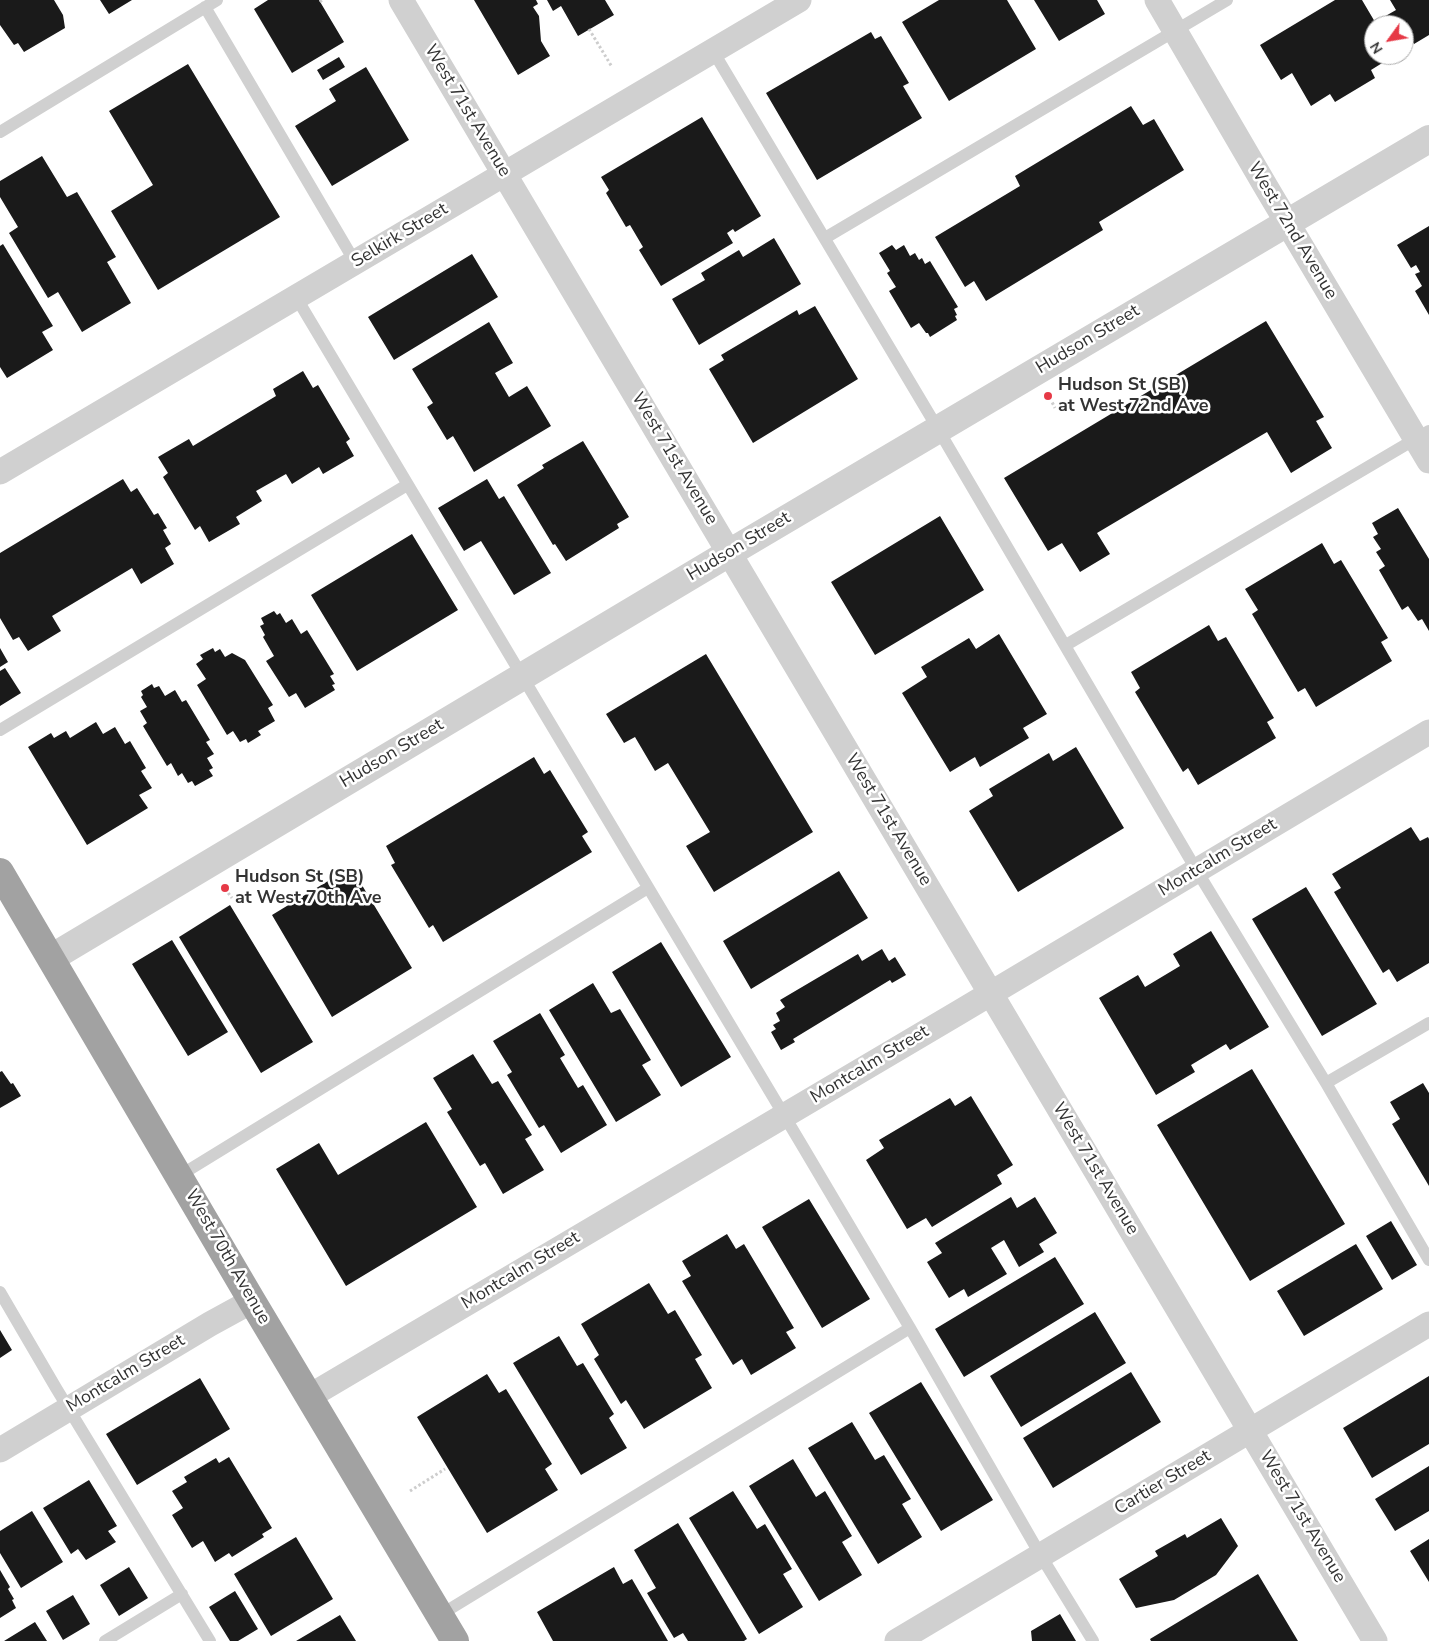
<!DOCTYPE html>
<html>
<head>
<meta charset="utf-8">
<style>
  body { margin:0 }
  #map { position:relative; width:1429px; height:1641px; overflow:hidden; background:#fff; font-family:"Nunito Sans",sans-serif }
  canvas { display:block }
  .north { position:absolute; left:1364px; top:15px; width:50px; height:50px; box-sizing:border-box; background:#fff; border:1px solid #adadad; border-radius:50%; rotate:238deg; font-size:14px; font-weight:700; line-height:20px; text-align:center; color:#333 }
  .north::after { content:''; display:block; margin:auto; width:18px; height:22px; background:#e63946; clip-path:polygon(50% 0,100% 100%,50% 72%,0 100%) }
</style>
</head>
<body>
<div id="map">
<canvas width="1429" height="1641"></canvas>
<div class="north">N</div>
</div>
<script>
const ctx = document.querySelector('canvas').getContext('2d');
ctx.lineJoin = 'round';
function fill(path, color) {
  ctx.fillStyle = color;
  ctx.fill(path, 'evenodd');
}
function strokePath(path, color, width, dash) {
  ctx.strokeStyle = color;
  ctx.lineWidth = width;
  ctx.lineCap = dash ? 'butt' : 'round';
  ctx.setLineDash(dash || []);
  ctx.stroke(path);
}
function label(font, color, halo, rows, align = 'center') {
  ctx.font = font + ' "Nunito Sans",sans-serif';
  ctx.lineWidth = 5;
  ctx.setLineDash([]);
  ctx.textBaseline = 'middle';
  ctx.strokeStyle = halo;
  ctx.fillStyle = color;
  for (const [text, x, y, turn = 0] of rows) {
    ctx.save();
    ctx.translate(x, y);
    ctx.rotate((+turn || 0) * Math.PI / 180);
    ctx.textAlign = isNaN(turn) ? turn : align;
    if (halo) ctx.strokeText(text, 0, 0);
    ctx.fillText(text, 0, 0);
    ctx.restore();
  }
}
fill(new Path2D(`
  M0,0H54L63,15L65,28L24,52L18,43L14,45L0,25Z
  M100,0H132L109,14Z
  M268,0H319L344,42L292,73L254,9Z
  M474,0H536L538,4L533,7L539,16L541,41L550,56L518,75Z
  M547,0H605L614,15L578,36L561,6L553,11Z
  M939,0H1007L1036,49L949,101L902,22Z
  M1034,0H1097L1105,14L1059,41Z
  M1335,0H1362L1375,22L1396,10L1390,0H1429V35L1414,44L1401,22L1395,25H1374V55H1395L1371,70L1375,78L1335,102L1330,94L1311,106L1292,73L1281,80L1260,45Z
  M871,32L875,39L881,36L909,83L903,86L922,118L817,180L766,93Z
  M339,57L345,67L323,80L317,70Z
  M188,64L280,217L158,290L111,211L153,185L109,111Z
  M366,67L409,140L332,186L295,126L336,101L329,89Z
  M1131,106L1143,125L1154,119L1184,170L1099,222L1103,230L986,301L974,281L965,287L935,237L1020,186L1015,176Z
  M702,117L761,216L735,232L733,229L727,233L733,243L661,286L639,250L643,247L630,225L626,227L606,193L609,190L601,177Z
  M42,156L67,197L77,192L116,257L107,262L131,303L82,332L58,292L48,298L9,233L18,227L0,197V181Z
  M1429,226V315L1415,291L1422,286L1415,274L1420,272L1416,265L1411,268L1397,245Z
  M774,238L801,284L699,345L672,299L705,280L701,273L739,250L743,257Z
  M3,244L53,326L42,332L53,350L7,378L0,367V246Z
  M892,245L896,250L904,245L910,256L915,253L919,260L922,258L925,264L930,261L958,307L954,309L957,315L955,316L957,320L930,337L928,333H926L919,323L911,328L889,291L896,287L887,273L890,271L879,253Z
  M472,254L498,297L394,360L368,317Z
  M815,306L858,379L753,443L709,369L724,360L721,355L797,310L799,315Z
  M1266,321L1324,417L1316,421L1332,448L1291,473L1267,432L1097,533L1110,554L1080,572L1062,543L1048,551L1004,478Z
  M489,322L513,363L495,373L509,397L527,386L551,426L474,472L453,436L447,440L427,407L433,403L412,369Z
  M303,371L313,388L318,385L350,439L346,442L354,456L323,474L319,467L292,484L286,474L256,491L262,501L236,517L240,524L209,542L200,526L195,530L163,477L168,473L158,457L189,439L193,446L276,396L273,389Z
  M583,441L629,517L617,524L619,528L566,561L555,544L553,545L517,485L544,468L542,465Z
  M123,479L131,492L137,488L154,515L158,513L167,528L163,530L171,544L165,548L174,564L141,584L132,568L52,616L61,631L28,651L19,637L13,640L0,618V553Z
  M487,479L499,499L504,496L551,573L514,595L481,541L464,551L438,508Z
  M1398,508L1429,559V631L1422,619L1418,621L1408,606L1402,610L1379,570L1385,566L1376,552L1381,549L1373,537L1378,534L1372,523Z
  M940,516L984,590L875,655L831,582Z
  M412,534L458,610L357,671L311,595Z
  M1322,543L1334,564L1341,560L1388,638L1381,642L1392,661L1316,707L1305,688L1298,692L1252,614L1258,610L1245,589Z
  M274,611L277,615L280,613L286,623L292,619L301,634L307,630L334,674L330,676L335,684L332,685L335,690L305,708L296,693L289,697L266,661L274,656L263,637L265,635L260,626L264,624L261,618Z
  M1209,625L1218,641L1226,637L1274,718L1267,722L1276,738L1198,785L1188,768L1183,772L1135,692L1140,688L1131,672Z
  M999,634L1047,714L1023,728L1029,738L980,767L975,757L950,772L902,693L927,677L921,667L969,638L976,649Z
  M0,648L8,662L0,667Z
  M213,648L215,652L220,649L225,657L232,653L245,660L273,705L268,708L275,721L258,731L261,735L248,743L246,739L240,742L233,731L227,735L197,685L206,679L196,664L203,659L200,655Z
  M706,654L813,832L714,892L686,846L710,832L668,763L655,771L635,737L624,743L606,714Z
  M5,668L21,693L0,706V671Z
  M152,684L154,688L159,686L165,696L175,690L182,702L186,700L210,740L206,742L214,754L207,758L213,768L209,770L213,776L195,786L192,781L188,783L182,773L178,776L171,763L167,766L143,726L147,723L140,711L147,707L141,697L143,695L141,691Z
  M96,722L103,734L115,727L125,744L130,741L146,768L141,771L152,788L139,795L148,808L87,845L28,747L51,733L54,738L66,731L70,738Z
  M1076,747L1124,828L1018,892L969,811L993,796L989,789L1049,753L1053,761Z
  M534,757L544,774L550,770L588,832L582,836L592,852L443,942L433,925L429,928L391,865L395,863L386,846Z
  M1411,827L1420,841L1428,837L1429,839V963L1397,982L1389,969L1383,973L1334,892L1341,888L1332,874Z
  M351,867L412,968L332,1017L272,915Z
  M839,871L868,918L751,989L723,941Z
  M1306,887L1377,1004L1322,1036L1252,919Z
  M230,905L313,1042L261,1073L179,937Z
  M1211,931L1269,1027L1230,1050L1226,1044L1191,1065L1195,1072L1156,1095L1099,998L1138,975L1145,987L1180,966L1173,954Z
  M172,940L228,1032L188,1056L132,964Z
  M661,942L731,1057L681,1087L612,972Z
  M882,949L889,961L895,957L906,975L892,983L890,980L793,1039L795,1042L781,1050L771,1032L776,1029L773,1025L780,1021L776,1013L785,1007L780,1000L858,954L862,961Z
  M593,983L611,1013L620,1009L651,1060L642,1065L661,1095L616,1122L549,1010Z
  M540,1013L565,1055L560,1058L578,1088L583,1085L607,1125L561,1153L544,1125L539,1128L507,1075L512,1072L493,1041Z
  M473,1054L492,1084L498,1081L532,1135L525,1139L544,1170L503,1194L485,1163L480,1166L447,1112L452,1109L433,1078Z
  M1252,1069L1345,1224L1250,1281L1157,1125Z
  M2,1071L11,1084L13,1083L21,1096L0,1108V1072Z
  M1423,1083L1429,1093V1186L1392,1124L1400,1119L1390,1102Z
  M971,1096L1013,1165L997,1175L1002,1184L932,1227L926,1218L907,1229L866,1160L884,1148L879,1140L950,1098L955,1106Z
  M426,1122L477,1207L346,1286L276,1169L319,1143L338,1175Z
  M1011,1197L1017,1208L1035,1197L1057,1233L1039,1244L1044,1252L1019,1267L1004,1240L991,1248L1007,1274L968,1297L964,1289L949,1298L927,1262L942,1253L935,1243Z
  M809,1199L870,1299L822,1328L762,1227Z
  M1391,1221L1417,1265L1392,1280L1366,1236Z
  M727,1234L736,1249L744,1244L794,1328L786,1332L796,1348L751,1375L742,1359L733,1365L682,1281L691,1276L682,1261Z
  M1356,1244L1383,1289L1304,1336L1277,1291Z
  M1055,1257L1084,1304L964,1377L935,1329Z
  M649,1283L668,1314L675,1310L702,1355L695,1359L712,1388L644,1429L626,1400L621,1404L594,1359L599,1355L581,1324Z
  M1095,1312L1126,1363L1021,1427L990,1376Z
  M0,1330L12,1350L0,1358Z
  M559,1336L577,1366L583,1363L614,1414L609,1418L627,1448L581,1475L513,1363Z
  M1131,1372L1161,1422L1053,1488L1023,1438Z
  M487,1374L499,1393L506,1389L552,1464L545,1469L558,1490L487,1533L417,1417Z
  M1429,1376V1444L1372,1478L1343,1428Z
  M200,1378L230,1429L137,1485L106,1434Z
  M921,1382L993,1500L941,1531L869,1413Z
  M852,1422L875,1460L884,1455L911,1499L902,1504L922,1537L878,1564L808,1448Z
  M229,1457L272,1528L262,1534L264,1537L232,1557L229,1553L215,1562L203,1541L192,1548L172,1515L183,1508L172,1491L187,1482L184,1477L216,1458L219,1463Z
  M793,1459L816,1497L825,1491L852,1536L842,1542L862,1575L819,1601L749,1486Z
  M1429,1466V1511L1395,1531L1375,1499Z
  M89,1480L117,1526L108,1531L116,1542L86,1560L78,1549L71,1554L43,1508Z
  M733,1491L757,1529L765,1524L792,1569L783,1574L803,1607L759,1634L689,1518Z
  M32,1511L63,1562L21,1588L0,1553V1531Z
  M1221,1518L1238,1546L1216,1575L1174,1600L1136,1608L1119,1579L1158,1556L1155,1551L1185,1534L1187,1538Z
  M678,1523L747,1639L744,1641H688L683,1633L674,1638L647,1593L656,1588L634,1550Z
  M296,1537L333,1599L271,1636L234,1574Z
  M1429,1539V1582L1410,1551Z
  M129,1567L148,1598L119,1616L100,1585Z
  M614,1567L623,1584L632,1579L668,1641H553L537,1612Z
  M0,1570L10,1587L8,1589L14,1599L12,1600L16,1608L0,1618Z
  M1258,1574L1298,1641H1151L1150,1639Z
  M235,1591L258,1629L238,1641H230L209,1607Z
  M73,1595L90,1624L63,1640L46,1611Z
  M1060,1614L1076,1641H1032L1031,1631Z
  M340,1615L356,1641H296Z
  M35,1622L47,1641H4Z`), '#1a1a1a');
strokePath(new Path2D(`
  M320,2L322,0
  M589,29L612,67
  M1050,398L1055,408
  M225,889L232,898
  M410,1491L445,1469`), '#cdcdcd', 3, [2.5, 2.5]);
strokePath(new Path2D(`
  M205,7L355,262
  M713,51L938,429L1197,871L1326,1083L1429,1260
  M0,132L217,0
  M825,238L1227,0
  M296,297L803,1147L910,1328L1041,1556L1093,1641
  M1066,645L1429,431
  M0,730L407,485
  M1326,1083L1429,1023
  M179,1176L648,888
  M0,1292L56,1388L210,1641
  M440,1615L910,1328
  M105,1641L182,1594`), '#d0d0d0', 12);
strokePath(new Path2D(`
  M401,0L1375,1641
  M1157,0L1266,187L1429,461
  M0,472L799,0
  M310,1396L958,1013L1429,732
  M0,1450L210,1324L252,1301
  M897,1641L1429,1324`), '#d0d0d0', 25);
strokePath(new Path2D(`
  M51,958L729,553L1429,139`), '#d0d0d0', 28);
strokePath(new Path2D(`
  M0,872L252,1301L455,1641`), '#a2a2a2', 28);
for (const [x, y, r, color] of [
  [1048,396,5,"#e63946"],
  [225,888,5,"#e63946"]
]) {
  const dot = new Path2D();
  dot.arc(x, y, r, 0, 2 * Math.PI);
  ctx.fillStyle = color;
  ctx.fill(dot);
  strokePath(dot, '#fff', 2);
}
label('18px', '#333', '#fff', [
  ["West 71st Avenue",467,111,59],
  ["West 72nd Avenue",1292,231,59],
  ["Selkirk Street",400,236,-31],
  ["Hudson Street",1088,340,-31],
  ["West 71st Avenue",674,459,59],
  ["Hudson Street",739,547,-31],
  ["Hudson Street",392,754,-31],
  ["West 71st Avenue",888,820,59],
  ["Montcalm Street",1218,858,-31],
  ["Montcalm Street",870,1065,-31],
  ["West 71st Avenue",1095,1169,59],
  ["West 70th Avenue",227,1257,60],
  ["Montcalm Street",521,1271,-31],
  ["Montcalm Street",126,1374,-31],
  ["Cartier Street",1163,1483,-31],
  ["West 71st Avenue",1302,1517,59]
]);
label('bold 18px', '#333', '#fff', [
  ["Hudson St (SB)",1058,386],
  ["at West 72nd Ave",1058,407],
  ["Hudson St (SB)",235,878],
  ["at West 70th Ave",235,899]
], 'left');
</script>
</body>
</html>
